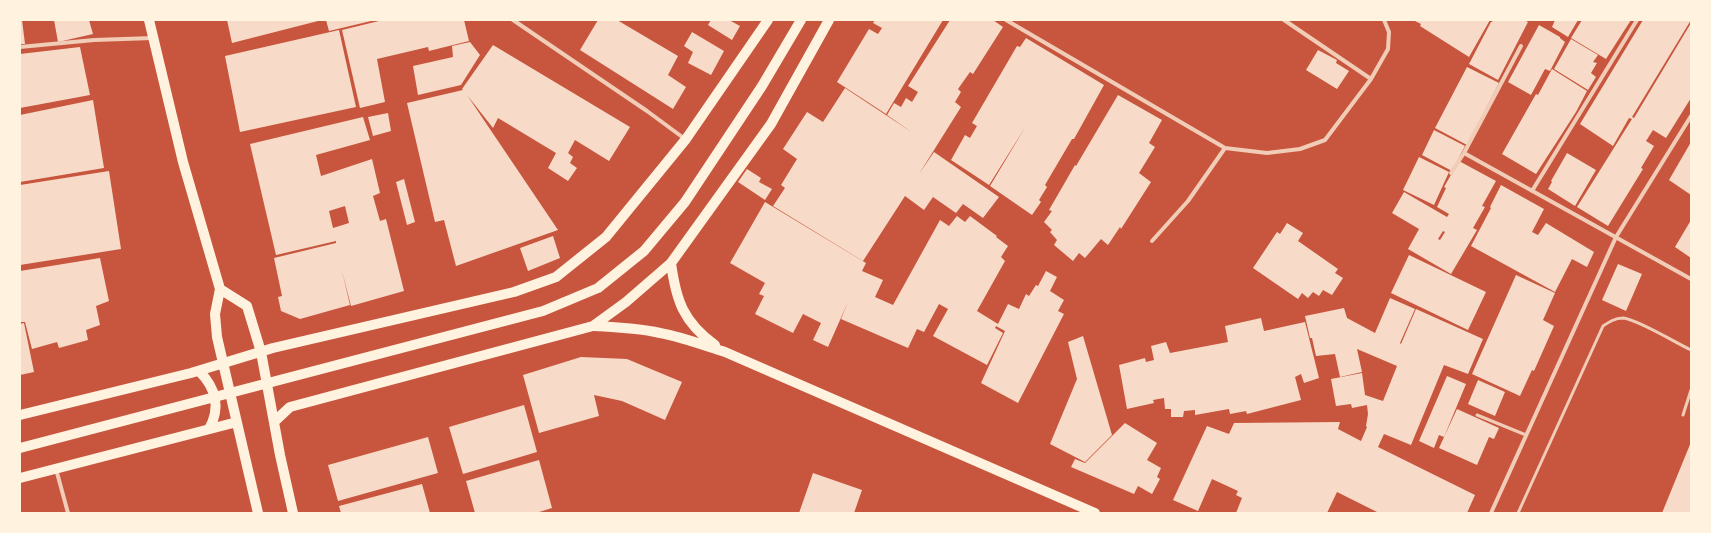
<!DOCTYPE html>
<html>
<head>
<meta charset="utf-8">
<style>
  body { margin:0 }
  #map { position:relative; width:1711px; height:533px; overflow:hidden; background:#c8553d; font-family:Lora,serif }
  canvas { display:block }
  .frame { position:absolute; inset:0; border:21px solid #fff3e0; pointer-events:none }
</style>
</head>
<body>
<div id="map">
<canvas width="1711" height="533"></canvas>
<div class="frame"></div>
</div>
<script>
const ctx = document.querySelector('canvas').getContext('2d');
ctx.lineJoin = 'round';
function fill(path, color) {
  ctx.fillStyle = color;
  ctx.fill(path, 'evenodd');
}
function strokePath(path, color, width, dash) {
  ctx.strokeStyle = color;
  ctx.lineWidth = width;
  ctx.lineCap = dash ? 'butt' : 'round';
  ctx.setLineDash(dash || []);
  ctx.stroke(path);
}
fill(new Path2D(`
  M22,20L25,44H20V21Z
  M54,20H89L93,34L58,42Z
  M227,20H318V21L232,43Z
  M326,20H371V21L329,31Z
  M383,20H464L469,41L429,51L428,47L377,59L385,102L360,108L342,30Z
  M598,20H617L678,56L668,75L686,87L673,109L580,50Z
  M711,20H729L740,26L732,40L708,25Z
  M875,20H943L886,114L837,82L869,29L878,34L882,28L873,23Z
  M950,20H993L1003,27L973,74L970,72L958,89L961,92L955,102L961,107L919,174L934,152L999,197L983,218L963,204L956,213L933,197L924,210L905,196L863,261L773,206L785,188L781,185L797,159L783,149L807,112L823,122L845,88L913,133L887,115L894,103L901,107L906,98L912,102L918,92L908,86Z
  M1416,20H1490L1469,57L1420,26L1421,24L1415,21Z
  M1493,20H1524L1528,22L1498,80L1469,64L1491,22H1492Z
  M1555,20H1578L1568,37L1552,27Z
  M1582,20H1631L1606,59L1571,38Z
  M1643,20H1691L1632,117L1634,118L1691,23V98L1666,138L1653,130L1646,141L1654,146L1641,168L1643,169L1608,226L1577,207L1632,119L1629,118L1613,146L1580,124Z
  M1539,25L1560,37V38L1565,42L1550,71L1545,69L1531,95L1508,82Z
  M339,30L356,107L240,132L225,56Z
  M692,32L724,51L711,75L688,63L693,52L684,46Z
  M1026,38L1104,85L1074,139H1072L1045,185L1047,187L1039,200L1041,202L1032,215L990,186L1026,126L989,185L951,160L965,135L970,138L977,126L972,123L1017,46L1020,47Z
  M1571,39L1598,55L1593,62L1597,63L1591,73L1596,77L1588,90L1554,69Z
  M470,42L480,55L461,85L418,95L413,66L453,57L452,46Z
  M493,45L630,127L609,161L575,140L568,153L573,157L570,163L577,168L568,181L548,168L556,153L498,118L493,128L467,95L558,230L456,266L444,220L435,222L407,103L463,90L462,89Z
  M80,47L90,95L20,108V54Z
  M1318,50L1337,60L1336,63L1349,71L1337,89L1306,70Z
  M1467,67L1499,83L1467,145L1435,128Z
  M1552,69L1587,91L1576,112L1536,174L1502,154L1536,94L1538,95Z
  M1118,95L1162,120L1149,143L1155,147L1139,173L1151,182L1121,229L1120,227L1108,245L1101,239L1085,258L1079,253L1073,261L1054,245L1057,240L1050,232L1052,230L1044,222L1052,211L1049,210L1075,165L1076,166Z
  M93,100L104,168L20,182V115Z
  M388,113L391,131L373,136L368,117Z
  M363,117L370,140L316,155L321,176L372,159L380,193L373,196L380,221L386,219L404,291L351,306L342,271L350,305L300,319L281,311L278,297L282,296L274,258L336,243V241L276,255L250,144ZM345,206L349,223L333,228L329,211Z
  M1434,130L1465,146L1452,171L1422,155Z
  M1691,142V195L1669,180Z
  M1567,153L1596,170L1575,206L1548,189L1552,182L1551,181Z
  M1419,157L1449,172L1434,205L1403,190Z
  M1459,161L1496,181L1482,206L1485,207L1473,228L1477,230L1451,274L1408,249L1419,229L1392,213L1404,192L1447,217L1449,214L1437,207L1446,188L1444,187ZM1443,231L1445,232L1440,240L1438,239Z
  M747,169L761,178L759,182L772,189L765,200L738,182Z
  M109,171L121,249L20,265V185Z
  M404,179L415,222L407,225L396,182Z
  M1501,185L1544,209L1532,232L1538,235L1546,223L1594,252L1587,267L1572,259L1555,292L1471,246L1491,208L1490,207Z
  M765,202L866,263L862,271L883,280L875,297L893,305L940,220L949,226L957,216L965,222L970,216L997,236L996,237L1008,246L1001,257L1005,261L977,311L998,324L1008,304L1019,309L1026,294L1029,296L1036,285L1038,286L1046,271L1057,277L1050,291L1064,300L1058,311L1064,314L1018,403L981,383L1005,331L996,326L995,328L1003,333L987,365L933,336L948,309L939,304L924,332L917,329L908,348L841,319L848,302L828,347L813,340L821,323L803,314L793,333L755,314L764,296L759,294L765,283L730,263Z
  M1691,220V258L1675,247Z
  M1287,223L1303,233L1298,241L1338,269L1335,273L1343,278L1332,295L1323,290L1319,296L1313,292L1308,298L1302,293L1298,299L1253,268L1277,232L1280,234Z
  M553,236L560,258L528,271L520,248Z
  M1409,255L1486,292L1468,330L1391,293Z
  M100,258L109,301L96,306L100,325L86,330L88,340L59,348L57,342L32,349L25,322H20V271Z
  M1618,264L1642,274L1626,311L1602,300Z
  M1516,275L1555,293L1543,320L1554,326L1534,371L1532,370L1520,396L1472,374Z
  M1390,298L1415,309L1400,343L1401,344L1416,309L1483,339L1468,374L1444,365L1411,445L1384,434L1378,447L1475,495L1467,513H1379L1337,492L1327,513H1236L1242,498L1236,495L1238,491L1212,479L1198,511L1173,500L1207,426L1229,434L1234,423L1340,422L1338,429L1361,441L1367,427L1366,426L1368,414L1367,405L1352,408L1351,404L1336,406L1331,379L1362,373L1365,395L1383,401L1397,366L1357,349L1362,372L1340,377L1335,354L1316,356L1312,338H1310L1305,316L1344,308L1347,318L1375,333Z
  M1261,318L1264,331L1305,322L1319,378L1304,383L1301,374L1295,377L1301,400L1247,414L1246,411L1230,414L1229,409L1195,415V410L1184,411L1183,417H1171V409H1165L1164,398L1153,400L1154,403L1127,409L1119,365L1145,358L1146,362L1154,360L1151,346L1166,342L1170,353L1228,342L1225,326Z
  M24,323L34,372L20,375V324Z
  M1083,336L1112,435L1085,462L1050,444L1077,379L1068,342Z
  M581,357L627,359L682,382L665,420L622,401L594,395L599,416L539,433L523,375Z
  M1447,376L1466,384L1444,437L1439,435L1434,448L1419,441Z
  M1478,380L1505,392L1495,416L1468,404Z
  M524,405L537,452L463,474L449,427Z
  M1457,409L1499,428L1494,439L1489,437L1477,465L1439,448Z
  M1125,423L1157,443L1147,460L1161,468L1157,477L1160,479L1152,494L1138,486L1134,494L1071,467L1075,459L1085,463Z
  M428,437L438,473L338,501L328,465Z
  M1691,442V513H1662Z
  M539,460L552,508L536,513H475L466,481Z
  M813,473L862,490L854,513H799Z
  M422,484L430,513H341L339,506Z`), '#f7dbc8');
strokePath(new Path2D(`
  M1477,415L1526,435
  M1683,415L1691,390
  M1518,513L1603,326C1609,322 1615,318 1623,318C1637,319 1676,343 1691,350`), '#f1ccb7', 3);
strokePath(new Path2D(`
  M513,20L647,111L685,139
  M1006,20L1225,148L1267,153L1300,149L1325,140L1371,79L1388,49L1389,32L1384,20
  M1284,20L1371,79
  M20,47L94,40L153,38
  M1464,153L1691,279
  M1451,173L1464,153L1521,46
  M1532,191L1637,20
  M1152,241L1188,201L1225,148
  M56,469L68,513
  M1491,513L1616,237L1691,116`), '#f1ccb7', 4);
strokePath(new Path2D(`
  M149,20L183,162L220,289L215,314L217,337L258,513
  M671,263C676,300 683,322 715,345
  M220,289L247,306L261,352L280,455L293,513
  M593,326C615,327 638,328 660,333C682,337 703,345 725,352L1095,513
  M199,371C216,388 221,408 209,429
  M20,415L191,373L273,348L514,292L556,277L606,237L686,139L768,20
  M275,421L290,407L593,326L626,302L671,263L771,124L829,20
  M20,448L543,311L598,288L644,251L685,202L762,86L801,20
  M20,478L237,422`), '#fff3e0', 10);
</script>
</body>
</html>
